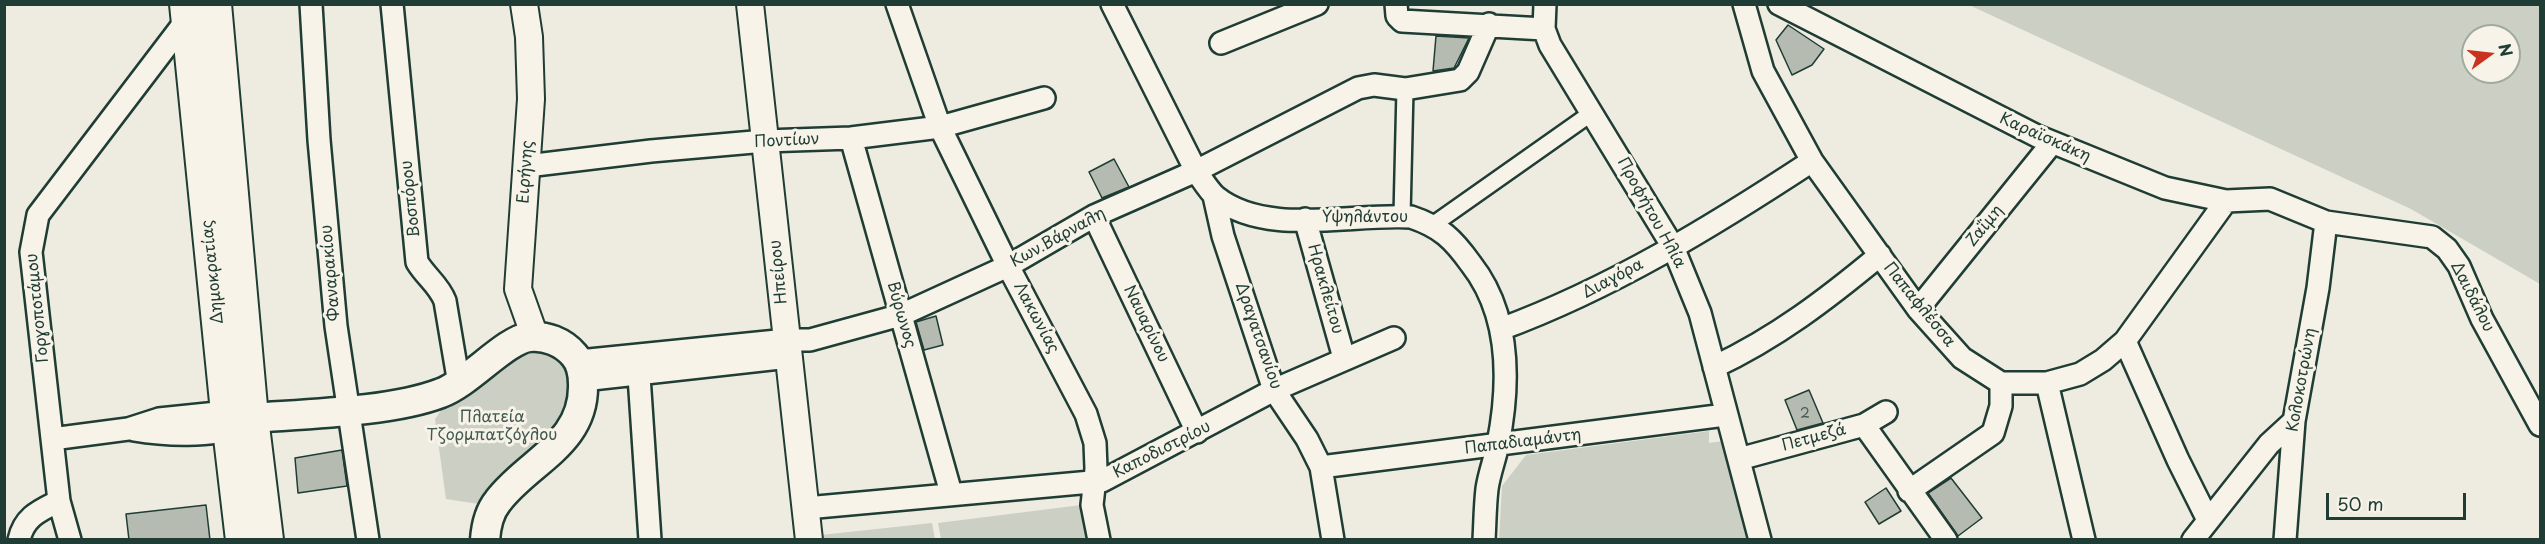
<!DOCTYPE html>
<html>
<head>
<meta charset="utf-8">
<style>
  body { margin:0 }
  #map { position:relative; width:2545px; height:544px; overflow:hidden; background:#eeece1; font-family:"Playpen Sans",sans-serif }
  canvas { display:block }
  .frame { position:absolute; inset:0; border:6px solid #1f3d34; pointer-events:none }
  .north { position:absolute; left:2461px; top:24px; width:60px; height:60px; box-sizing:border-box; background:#f7f3e8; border:2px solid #a1aaa0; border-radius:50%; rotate:75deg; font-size:16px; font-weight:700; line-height:24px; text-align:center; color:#1f3d34 }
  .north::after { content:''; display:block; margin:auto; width:21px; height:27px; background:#c8321e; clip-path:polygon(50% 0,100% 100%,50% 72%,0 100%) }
  .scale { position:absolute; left:2326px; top:493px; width:140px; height:27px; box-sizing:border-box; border:3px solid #1f3d34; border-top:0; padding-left:8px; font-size:18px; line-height:21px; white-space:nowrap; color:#1f3d34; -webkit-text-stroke:4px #f7f3e8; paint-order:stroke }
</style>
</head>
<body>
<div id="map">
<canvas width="2545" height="544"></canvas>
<div class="frame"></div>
<div class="north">N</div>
<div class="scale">50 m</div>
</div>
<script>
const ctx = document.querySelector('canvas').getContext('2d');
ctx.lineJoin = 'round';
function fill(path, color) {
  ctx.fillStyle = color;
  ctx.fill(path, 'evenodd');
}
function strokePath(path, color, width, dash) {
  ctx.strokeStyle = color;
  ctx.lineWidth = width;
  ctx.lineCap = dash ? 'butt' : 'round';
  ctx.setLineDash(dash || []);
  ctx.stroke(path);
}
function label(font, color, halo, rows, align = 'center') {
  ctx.font = font + ' "Playpen Sans",sans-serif';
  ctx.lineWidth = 6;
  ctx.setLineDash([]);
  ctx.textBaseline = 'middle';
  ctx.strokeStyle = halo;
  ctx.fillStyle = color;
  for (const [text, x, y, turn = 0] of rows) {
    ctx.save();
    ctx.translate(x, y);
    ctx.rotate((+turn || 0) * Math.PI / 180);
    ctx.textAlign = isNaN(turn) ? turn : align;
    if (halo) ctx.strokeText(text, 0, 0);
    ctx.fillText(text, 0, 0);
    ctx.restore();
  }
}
fill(new Path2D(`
  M1969,5H2540V284L2411,209ZM2473,36H2509V72H2473Z
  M535,349L558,353L576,383L561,421L479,504L446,499L435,419L446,403L524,352Z
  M1709,431V443L1723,441L1750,540H1499L1502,486L1526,455Z
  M1081,505L1091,539H941L938,523Z
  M932,523L935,539H822L821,535Z`), '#cccfc4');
const building = new Path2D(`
  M1788,25L1824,49L1812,65L1792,75L1776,40Z
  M1436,36L1469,38L1454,68L1433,71Z
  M1114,159L1129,187L1102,198L1089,172Z
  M936,316L943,345L924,350L916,322Z
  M1809,390L1823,423L1797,430L1785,400Z
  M342,450L347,486L298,493L295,458Z
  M1951,478L1982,518L1958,536L1928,493Z
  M1886,488L1901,511L1879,524L1865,502Z
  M206,505L210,540H129L126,514Z`);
fill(building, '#b5bbb0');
strokePath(building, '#1f3d34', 1.5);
const pedestrian = new Path2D(`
  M1402,216L1405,89
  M1434,224L1593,112`);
const minor = new Path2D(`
  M311,4L319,140L336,326L368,540
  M392,4L417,262C426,277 439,285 445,301L459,384
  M897,4L940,127L1008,266L1086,414L1095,443L1096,469L1092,505L1099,540
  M1112,4L1196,171C1202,179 1208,190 1216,197C1266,237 1352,213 1411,217C1441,227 1453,239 1471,264C1511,315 1510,383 1498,444C1495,459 1489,474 1487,489C1485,506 1485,523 1484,540
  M1396,4L1397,16L1402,21L1544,29
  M1545,4L1544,29L1550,45L1673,247L1700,313L1760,540
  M1744,4L1763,71L1812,161L1918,309L1962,358L2001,383H2047L2080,374L2103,360L2125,341L2226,201
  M1779,4L2037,136L2165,188L2226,201L2270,199L2326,222L2432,237L2447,249L2459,266L2482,319L2540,425
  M1221,43L1317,4
  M851,138L951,493
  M527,166L651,151L765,141L851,138L940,127L1044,98
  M1214,196L1223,236L1274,390L1307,439L1321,467L1333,540
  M1094,216L1197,432
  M1305,219L1344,358
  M1918,309L2052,143
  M1501,329C1612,288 1713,226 1812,161
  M2125,341L2178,460L2208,520
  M579,361L787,340H810L901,315L1008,266L1094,216L1196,171L1358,88L1374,85L1405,89L1460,80L1468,72L1489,24
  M638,361L650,540
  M1714,367C1776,338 1827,299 1880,255
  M583,380L789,357
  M2047,383L2084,540
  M1864,425L1946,540
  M134,430C163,435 213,438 239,425
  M52,439L128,429L159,419L227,412L240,415
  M1739,459L1864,425L1886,412
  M1321,467L1725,415
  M1909,491L1993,433L2001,406V383
  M806,508L1102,481L1274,390L1394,338
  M19,540C24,517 39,511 59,501
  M70,540L59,501L31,252L38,215L188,18
  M2193,540L2269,444L2294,421
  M2285,540L2294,421L2318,288L2326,222`);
const tertiary = new Path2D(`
  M524,4L529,37L531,99L518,289L535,337
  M750,4L809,540`);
const secondary = new Path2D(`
  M252,418C306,414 392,412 441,393C469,383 505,340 529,337C545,335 563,342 574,355C581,363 583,373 583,384C585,444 528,461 498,501C489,512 486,526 485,540`);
const primary = new Path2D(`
  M186,4L227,412L242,540
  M215,4L252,418L267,540`);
strokePath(pedestrian, '#1f3d34', 20);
strokePath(minor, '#1f3d34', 26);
strokePath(tertiary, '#1f3d34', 30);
strokePath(secondary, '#1f3d34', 33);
strokePath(primary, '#1f3d34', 36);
strokePath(pedestrian, '#f7f3e8', 15);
strokePath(minor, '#f7f3e8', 21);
strokePath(tertiary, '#f7f3e8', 26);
strokePath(secondary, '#f7f3e8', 28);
strokePath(primary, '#f7f3e8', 32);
label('14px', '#445c53', null, [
  ["2",1805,414]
]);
label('16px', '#1f3d34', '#f7f3e8', [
  ["Καραϊσκάκη",2045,138,24],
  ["Ποντίων",787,141,-3],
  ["Ειρήνης",526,172,-86],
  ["Βοσπόρου",411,199,-96],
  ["Προφήτου Ηλία",1651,213,61],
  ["Υψηλάντου",1365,218],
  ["Ζαΐμη",1985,226,-51],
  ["Κων.Βάρναλη",1058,238,-29],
  ["Δημοκρατίας",213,272,-96],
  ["Ηπείρου",779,272,-96],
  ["Φαναρακίου",331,273,-95],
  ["Διαγόρα",1613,279,-28],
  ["Ηρακλείτου",1325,289,74],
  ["Δαιδάλου",2472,297,63],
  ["Παπαφλέσσα",1919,305,51],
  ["Γοργοποτάμου",38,308,-96],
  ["Βύρωνος",901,315,74],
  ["Λακωνίας",1036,318,62],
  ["Ναυαρίνου",1146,324,64],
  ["Δραγατσανίου",1258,336,71],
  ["Κολοκοτρώνη",2302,380,-80],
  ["Πετμεζά",1814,438,-15],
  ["Παπαδιαμάντη",1523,442,-7],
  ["Καποδιστρίου",1162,450,-27]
]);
label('16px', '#425a51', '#f7f3e8', [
  ["Πλατεία",492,418],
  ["Τζορμπατζόγλου",492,436]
]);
</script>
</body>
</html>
